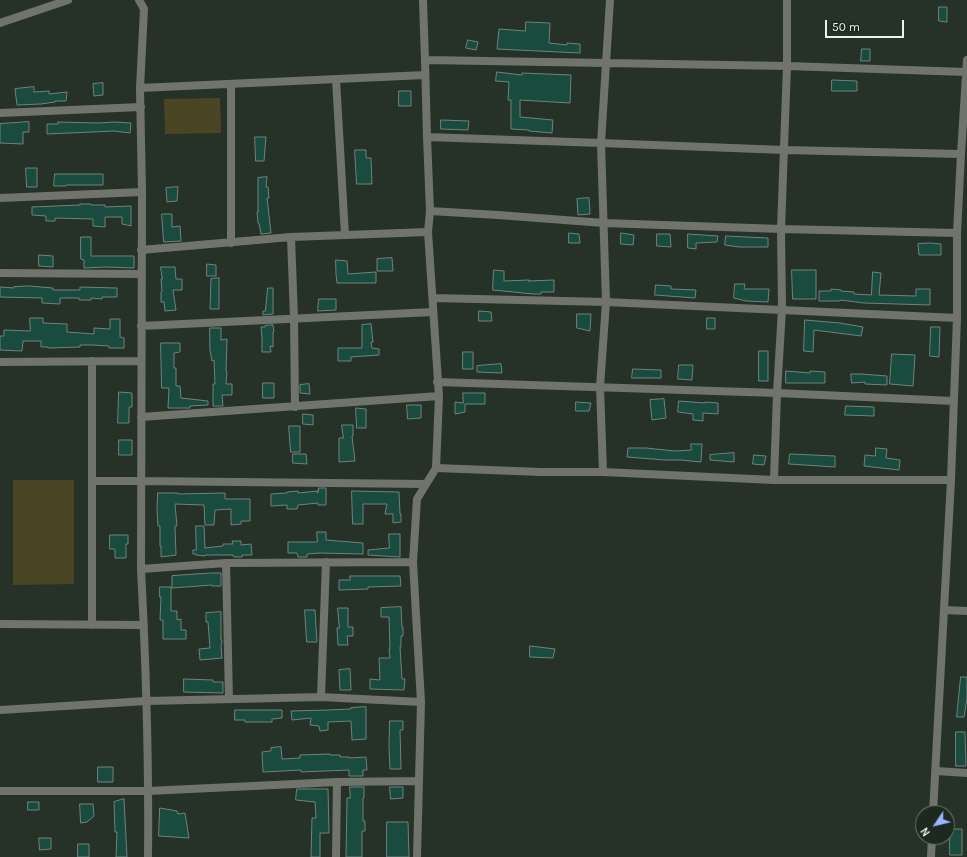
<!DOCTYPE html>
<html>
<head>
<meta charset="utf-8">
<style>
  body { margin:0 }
  #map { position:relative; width:967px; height:857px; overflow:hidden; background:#263228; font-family:Karla,sans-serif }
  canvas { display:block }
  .north { position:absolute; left:915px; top:805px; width:40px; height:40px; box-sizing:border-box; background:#1d281e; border:1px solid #6f7970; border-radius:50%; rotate:235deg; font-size:11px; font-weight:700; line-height:16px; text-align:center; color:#eaf2eb }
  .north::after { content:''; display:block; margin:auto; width:14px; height:18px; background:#9ab5fd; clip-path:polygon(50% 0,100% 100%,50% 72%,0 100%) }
  .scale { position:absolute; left:825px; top:20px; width:79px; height:18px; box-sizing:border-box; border:2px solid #eaf2eb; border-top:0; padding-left:5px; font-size:12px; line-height:14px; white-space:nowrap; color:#eaf2eb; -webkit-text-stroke:3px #1d281e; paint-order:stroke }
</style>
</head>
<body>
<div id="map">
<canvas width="967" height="857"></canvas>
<div class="north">N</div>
<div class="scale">50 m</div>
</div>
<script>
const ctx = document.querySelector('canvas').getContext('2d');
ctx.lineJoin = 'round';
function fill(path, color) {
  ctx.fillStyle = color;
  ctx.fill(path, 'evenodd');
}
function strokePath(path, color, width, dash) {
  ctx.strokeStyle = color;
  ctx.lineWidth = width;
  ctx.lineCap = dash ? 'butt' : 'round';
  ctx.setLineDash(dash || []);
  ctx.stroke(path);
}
fill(new Path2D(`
  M220,98L221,133L165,134L164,99Z
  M13,480H74V584L13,585Z`), '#4a4624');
const building = new Path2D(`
  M939,7H947V22L939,21Z
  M526,22L550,23L549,43L567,45V43L580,44V53L497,49L499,29L525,31Z
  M468,40L478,42L476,50L466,48Z
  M862,49H870V61H861Z
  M497,72L522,75V73L571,75L570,103L520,100V117L553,120L552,133L529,131V130L511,129V100H508L509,82L496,81Z
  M832,80L857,81V91H832Z
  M103,83V95L94,96L93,84Z
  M34,87V92L49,91V94L67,92L66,101H55V102L41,104L17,105L15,89Z
  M399,91H411V106H399Z
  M441,120L469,121L468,130L441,129Z
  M29,122V132H23V144L0,143V124Z
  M58,122L99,123L114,122L131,123L130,133L114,131L47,134V124H58Z
  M255,137H266L264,161H256Z
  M355,150H366V158H371L372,184H357Z
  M26,168H37V187H27Z
  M55,174H103V185H66V186H54Z
  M267,177L266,187H268L269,198H267L271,233L261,234L259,223H258L257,212H258V178Z
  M178,187L177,201L167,202L166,188Z
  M589,198L590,214L578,215L577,199Z
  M80,204H91V205H105V207L131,206V226L122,224V217H105V227L93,226V219L55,218V221H46V216L32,215V207L80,205Z
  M162,214H172V227L180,226L181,241L164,242Z
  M569,233L579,234L580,243H569Z
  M621,233L634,235L633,245L621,244Z
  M657,234H670L671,247L657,246Z
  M688,234L718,236L717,242L696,243V249L688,248Z
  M726,236L768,238V247H739L725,245Z
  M81,237H91V256H134V268L105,267L84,268V260L81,259Z
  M931,243L941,244V255H919L918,244Z
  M39,255L53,256V267L39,266Z
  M392,258L393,271H377V259Z
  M336,260L347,261L348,274L376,272V283H337L336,274Z
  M207,264L216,265V276H207Z
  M161,267H175L176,279H182V290H173L176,310L165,311L164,302H161V292H162L161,279H162Z
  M494,270L504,271V281L529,280L528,281L554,280V292H541V294H533L493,290Z
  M792,270H816V299H793Z
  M873,272L881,273L879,295L916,296V289H930V305L864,303L840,300V301H819V291H831V289L841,290V291L854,292V294L871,295Z
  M219,278V309H210L211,279Z
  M735,284H745L744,289H769L768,302L746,301L734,298Z
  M656,285L671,286V289L696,290L695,298L655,295Z
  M29,286L53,288V290H80V287L117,288V297H102V299L91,298V300H79V298H60V304L42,303V298L0,297V287L14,288V287Z
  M268,288H273V314L263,315V311H265Z
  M319,299H336V310L318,311Z
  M479,311L491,312L492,321H479Z
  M577,314H591L590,331L577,328Z
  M30,318H43V323L67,324V332L94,334V328L110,329V319H120V337L124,338V348H109V346L92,345H80V347L48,348V347H41V341H23L22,351L0,350V336H4V330L30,331Z
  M707,318H715V329H707Z
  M805,320L840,323L863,327L861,336L814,330L813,352L804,351Z
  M371,324L373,342H371L372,348L379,349V355L351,357V361H338V348H362V325Z
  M273,325L274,332H273V347L270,346L271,352H262V337L261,327H265V326Z
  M931,327H940L939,357L930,356Z
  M210,328H221V340L227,339L226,371H227L226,384H232V395H222L223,406H213V384H215L214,360L212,361L210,350Z
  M161,343H180V352L174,353V368H176V386H180L181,398L208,401V405L190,406V408H168L169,388H162Z
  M759,351H768V381H759Z
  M463,352H473V369H463Z
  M892,354L915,355L913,386L890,384Z
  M501,364L502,373L477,372V366Z
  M679,365H693L692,380L678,379Z
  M633,369L661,370V378H632Z
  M786,371L810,373V371L825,372V383H786Z
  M851,374H861L887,376V385L865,384V382L852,383Z
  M263,383H274V398H263Z
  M309,384L310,394L300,393V385Z
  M119,392L132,393V407H129V423H118Z
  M463,393H485V404H465V412L455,414V402L463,403Z
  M664,399L666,418L652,420L650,400Z
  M679,401L705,403V402L718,403V414L703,413V421L693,420V414L678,412Z
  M576,402L591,403L589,411H576Z
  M407,405H421V418L408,419Z
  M846,406L874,407V416L845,415Z
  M356,408L366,409V428H357Z
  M303,414L313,415V425L303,424Z
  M342,425H353V436H352L355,461L339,462V438H343Z
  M289,426H300V452H291Z
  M119,440H132V455H119Z
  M691,444H702L701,462L681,460H665L627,457L628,448H646L675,451L691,450Z
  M876,448L887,449L886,458L900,460L899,470L864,466L865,455L875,456Z
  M734,453V462L710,460V455Z
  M293,454H306L307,464L293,463Z
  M790,454L835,456V467L789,464Z
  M754,455L766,456L764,465L753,464Z
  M319,488H326V505H318V503L298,505L297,509H287V505L271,506V494L287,493V492L298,491V493L318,491L317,493L318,492Z
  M352,491L399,492L400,514H401V522L393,523V514H385L387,504H363V524H353Z
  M158,493H178V494L225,493V499H250V521H241V524L231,525V509L215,510L214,525H205L204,505L175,504L177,526H175L176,555L161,557V546H160V526H158L157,509Z
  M196,526H204L205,548L223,546V544H233L232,541H241V545L251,544L252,555H242V557H234L233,555H205V556L196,555V554H193V550H196Z
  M317,532H326V540L363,543V554L319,553L307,554V557H298L297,553H288V542H317Z
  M389,534H400V557L368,555V550L389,548Z
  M110,535H128V544H126V558H115V549H110Z
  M211,573H221V586H212V585L172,588V576Z
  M350,576H400L401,586L368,587V589L339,590V580H350Z
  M160,587H171V611H177V620L181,619V630H186V639H163V620H160L161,597H160Z
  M401,607L402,627H403V636H401V647H400L402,679H405L404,690L370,689V679L380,680L379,658H390L389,649H390L389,617H381V608Z
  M338,608H348V627H353V636H347L348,645H338L337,628H339Z
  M305,610H315L317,642H307Z
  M221,612V640H222L221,646L222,658L200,660L199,649L210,648L208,622H206V613Z
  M530,646L555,649L553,658L530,657Z
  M350,669L351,690H340L339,670Z
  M961,677H967V698L964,717H957Z
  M184,679L213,680V682H223V693L184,692Z
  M366,707V739L352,740L351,721L328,722V730L320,731L319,726L310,725L311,718L292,720L291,711L328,710L351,709V708Z
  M235,710H282V718L272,719V722H245V720H235Z
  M390,721H403V730H400L401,769H390L389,746Z
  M956,732H965L966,766H956Z
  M281,747L282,759L300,758V755L330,754V755H340V757H349V758L366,757L367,770H363V776H349V770L301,772V770L263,772L262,752L271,751V748Z
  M98,767H113V782H98Z
  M350,787H364V798H363V821H365V831H362V857H346L347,798H350Z
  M390,787H403V798L391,799Z
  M297,789H328L329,833H320V857H311L312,818H316L315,802L296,800Z
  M124,799L127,857H116L117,832H115L114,802Z
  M28,802H39V810H28Z
  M80,804H93L94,816L87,822L81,823Z
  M160,808L177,811L178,814L185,813L189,838L159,836Z
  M387,822H408L409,857H387Z
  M950,829H962V855H950Z
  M39,838H51V849L40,850Z
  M78,844H89V857H78Z`);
fill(building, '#194b3e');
strokePath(building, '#70837d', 1);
strokePath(new Path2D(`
  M139,0L144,9L140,88L142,192L141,569C146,665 149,761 148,857
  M0,23L68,0
  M425,60L787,66L966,72
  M336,79L345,235
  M140,88L425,75
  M0,113L141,107
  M427,137L601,143L784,150L961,154
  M0,198L142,192
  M430,211L498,215L604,223L781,229L957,233
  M291,237L294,318L295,407
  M231,243V84
  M141,250L291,237L428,232
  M0,273L141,274
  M433,298L606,302L957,318
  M141,326L433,312
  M0,362L141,361
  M437,382L777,393L954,401
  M141,417L439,396
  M436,468L541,472H603L774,480H951
  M603,472L600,387L606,302L601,143L610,0
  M774,480L777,393L782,309L781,229L787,66V0
  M92,481H141L426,484
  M226,563L229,699
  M141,569L226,563L413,562
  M944,610L967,611
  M0,624L144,625
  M92,625V361
  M321,697L326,562
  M0,710L146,701L321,697L421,702
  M936,771L967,773
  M0,791H148L337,782L419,781
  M933,813L951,480L957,318V233L961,154L967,60
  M336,857L337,782
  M417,857L421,702L413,562L417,499L436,468L439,396L428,232L430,211L427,137L425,60L423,0
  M931,857L932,837`), '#71746d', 8);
</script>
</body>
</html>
